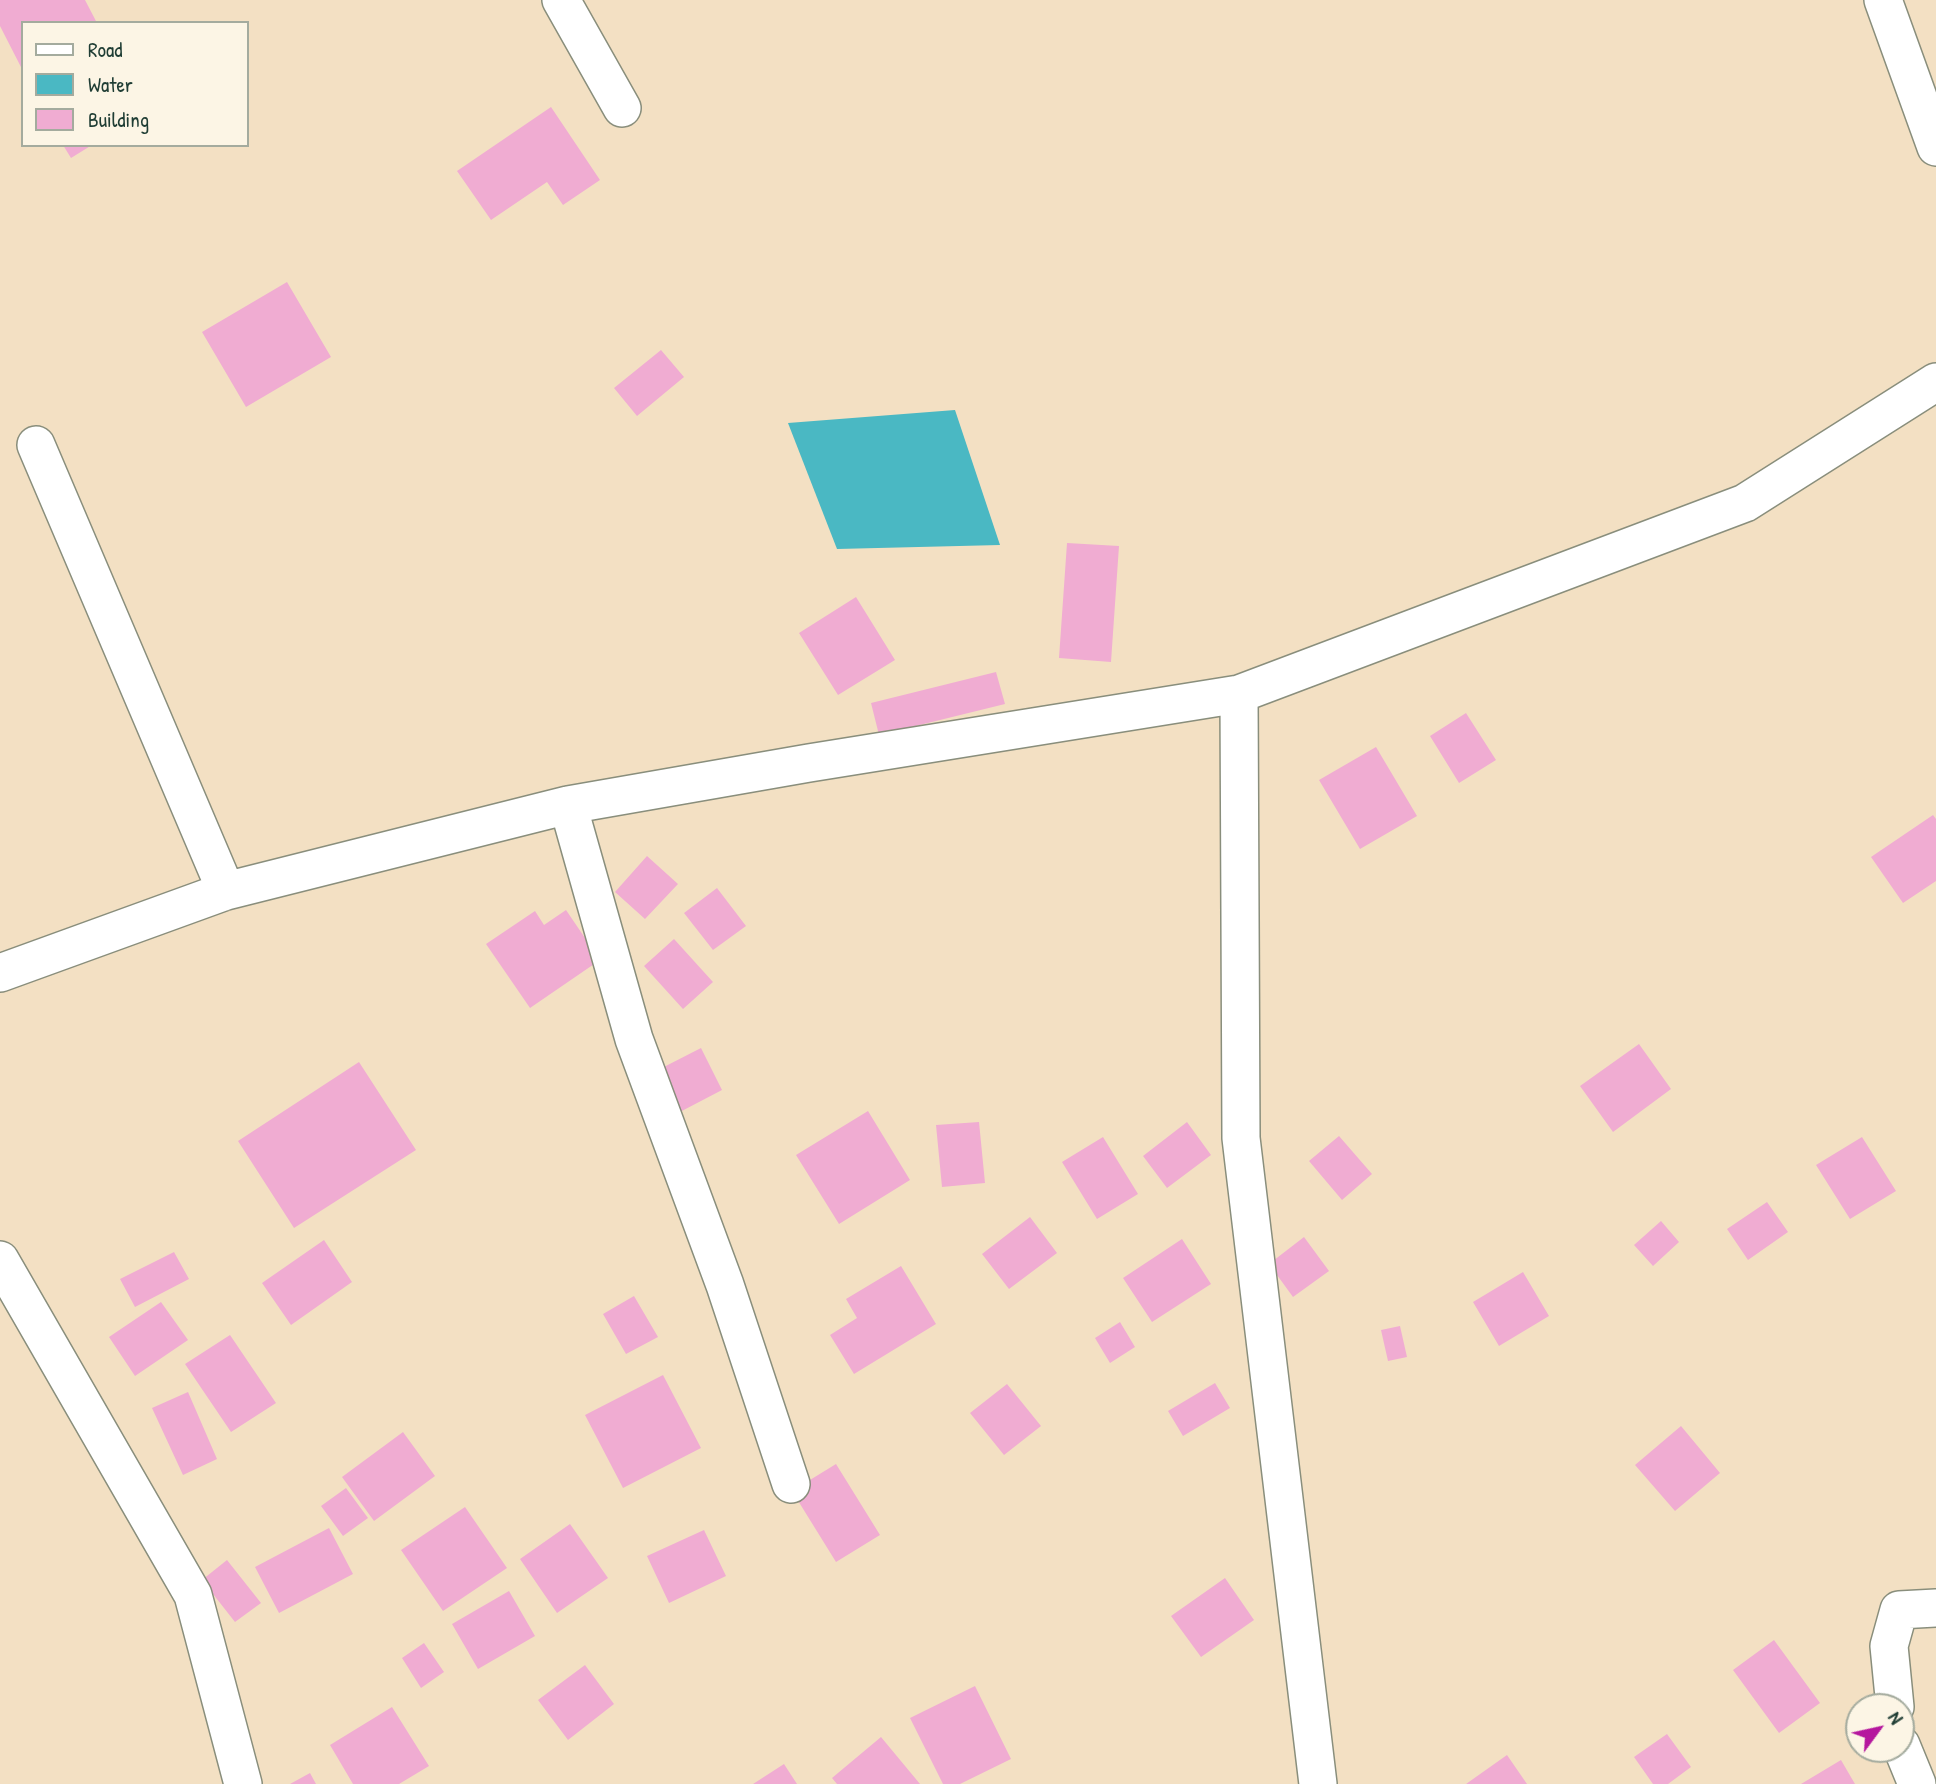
<!DOCTYPE html>
<html>
<head>
<meta charset="utf-8">
<style>
  body { margin:0 }
  #map { position:relative; width:1936px; height:1784px; overflow:hidden; background:#f3e0c3; font-family:"Patrick Hand",sans-serif }
  canvas { display:block }
  .legend { position:absolute; left:21px; top:21px; width:228px; height:126px; box-sizing:border-box; background:#fcf5e5; border:2px solid #a4ab9e; margin:0; padding:9px 12px; list-style:none; font-size:21px; color:#1f3d34 }
  .legend li { display:flex; align-items:center; gap:14px; height:35px }
  .legend b { width:35px; border:2px solid #a4ab9e }
  .north { position:absolute; left:1845px; top:1693px; width:70px; height:70px; box-sizing:border-box; background:#fcf5e5; border:2px solid #a4ab9e; border-radius:50%; rotate:57deg; font-size:19px; font-weight:700; line-height:28px; text-align:center; color:#1f3d34 }
  .north::after { content:''; display:block; margin:auto; width:24px; height:32px; background:#b5179e; clip-path:polygon(50% 0,100% 100%,50% 72%,0 100%) }
</style>
</head>
<body>
<div id="map">
<canvas width="1936" height="1784"></canvas>
<ul class="legend">
<li><b style="height:9px;background:#fff"></b>Road</li>
<li><b style="height:19px;background:#4ab8c3"></b>Water</li>
<li><b style="height:19px;background:#f0acd2"></b>Building</li>
</ul>
<div class="north">N</div>
</div>
<script>
const ctx = document.querySelector('canvas').getContext('2d');
ctx.lineJoin = 'round';
function fill(path, color) {
  ctx.fillStyle = color;
  ctx.fill(path, 'evenodd');
}
function strokePath(path, color, width, dash) {
  ctx.strokeStyle = color;
  ctx.lineWidth = width;
  ctx.lineCap = dash ? 'butt' : 'round';
  ctx.setLineDash(dash || []);
  ctx.stroke(path);
}
fill(new Path2D(`
  M955,410L1000,545L837,549L788,423Z`), '#4ab8c3');
fill(new Path2D(`
  M0,0H85L97,23H23V71L0,26Z
  M551,107L600,180L563,205L547,182L491,220L457,171Z
  M63,145H92L71,158Z
  M287,282L331,357L246,407L202,332Z
  M661,350L684,377L637,416L614,388Z
  M1067,543L1119,546L1111,662L1059,658Z
  M856,597L895,660L838,695L799,633Z
  M996,672L1005,704L879,735L871,703Z
  M1466,713L1496,760L1459,783L1430,736Z
  M1376,747L1417,816L1360,849L1319,780Z
  M1933,815L1936,819V881L1903,903L1871,857Z
  M647,856L678,884L645,919L615,892Z
  M717,888L746,926L713,950L684,913Z
  M566,910L600,960L530,1008L486,944L535,911L544,925Z
  M674,939L713,982L683,1009L644,966Z
  M1639,1044L1671,1089L1613,1132L1580,1086Z
  M701,1048L722,1090L678,1113L656,1071Z
  M359,1062L416,1150L294,1228L238,1141Z
  M868,1111L910,1180L839,1224L796,1155Z
  M979,1122L985,1183L942,1187L936,1125Z
  M1187,1122L1211,1155L1167,1188L1143,1156Z
  M1339,1136L1372,1174L1342,1200L1309,1161Z
  M1103,1137L1138,1194L1097,1219L1062,1162Z
  M1862,1137L1896,1191L1850,1219L1816,1165Z
  M1767,1202L1788,1232L1748,1260L1727,1229Z
  M1030,1217L1057,1253L1009,1289L982,1254Z
  M1661,1221L1679,1242L1653,1266L1634,1245Z
  M1304,1237L1329,1271L1293,1297L1269,1264Z
  M1182,1239L1211,1284L1152,1322L1123,1278Z
  M324,1240L352,1282L291,1325L262,1283Z
  M174,1252L189,1279L135,1307L120,1279Z
  M901,1266L936,1324L854,1374L830,1335L857,1318L846,1299Z
  M1523,1272L1549,1316L1499,1346L1473,1302Z
  M634,1296L658,1337L626,1354L603,1314Z
  M161,1302L188,1340L135,1376L109,1337Z
  M1120,1322L1135,1347L1110,1363L1095,1338Z
  M1400,1326L1407,1357L1388,1361L1381,1330Z
  M230,1335L276,1403L231,1432L185,1364Z
  M663,1375L701,1448L623,1488L585,1415Z
  M1215,1383L1230,1408L1183,1436L1168,1411Z
  M1007,1384L1041,1426L1004,1455L970,1413Z
  M188,1392L217,1459L183,1475L152,1408Z
  M1681,1426L1720,1473L1675,1511L1635,1465Z
  M403,1432L435,1476L374,1521L342,1477Z
  M836,1464L880,1535L836,1562L792,1491Z
  M346,1488L368,1518L343,1536L321,1506Z
  M465,1507L507,1568L443,1611L401,1550Z
  M570,1524L608,1578L557,1613L520,1559Z
  M329,1528L353,1574L279,1613L255,1567Z
  M704,1530L726,1576L669,1603L647,1556Z
  M227,1560L261,1603L235,1622L202,1580Z
  M1225,1578L1254,1620L1201,1657L1171,1616Z
  M509,1591L535,1636L478,1669L452,1624Z
  M1774,1640L1820,1703L1779,1733L1733,1670Z
  M424,1643L444,1672L421,1688L402,1658Z
  M585,1665L614,1704L568,1740L538,1700Z
  M975,1686L1011,1759L960,1784H943L910,1718Z
  M392,1707L429,1766L399,1784H353L330,1745Z
  M1667,1734L1691,1767L1668,1784H1653L1634,1757Z
  M881,1737L920,1784H837L832,1778Z
  M1507,1755L1527,1784H1466Z
  M1841,1760L1855,1784H1801Z
  M784,1764L797,1784H753Z
  M310,1773L316,1784H290Z`), '#f0acd2');
const minor = new Path2D(`
  M561,0L622,108
  M1883,0L1936,147
  M36,445L226,891
  M1239,694L1241,1138L1318,1784
  M568,805L634,1039L725,1285L791,1484
  M0,973L226,891L568,805L809,763L1239,694L1745,503L1936,382
  M0,1260L193,1595L243,1784
  M1895,1707L1889,1646L1899,1610L1936,1608
  M1901,1745L1917,1784`);
strokePath(minor, '#898e7c', 40);
strokePath(minor, '#fff', 37);
</script>
</body>
</html>
